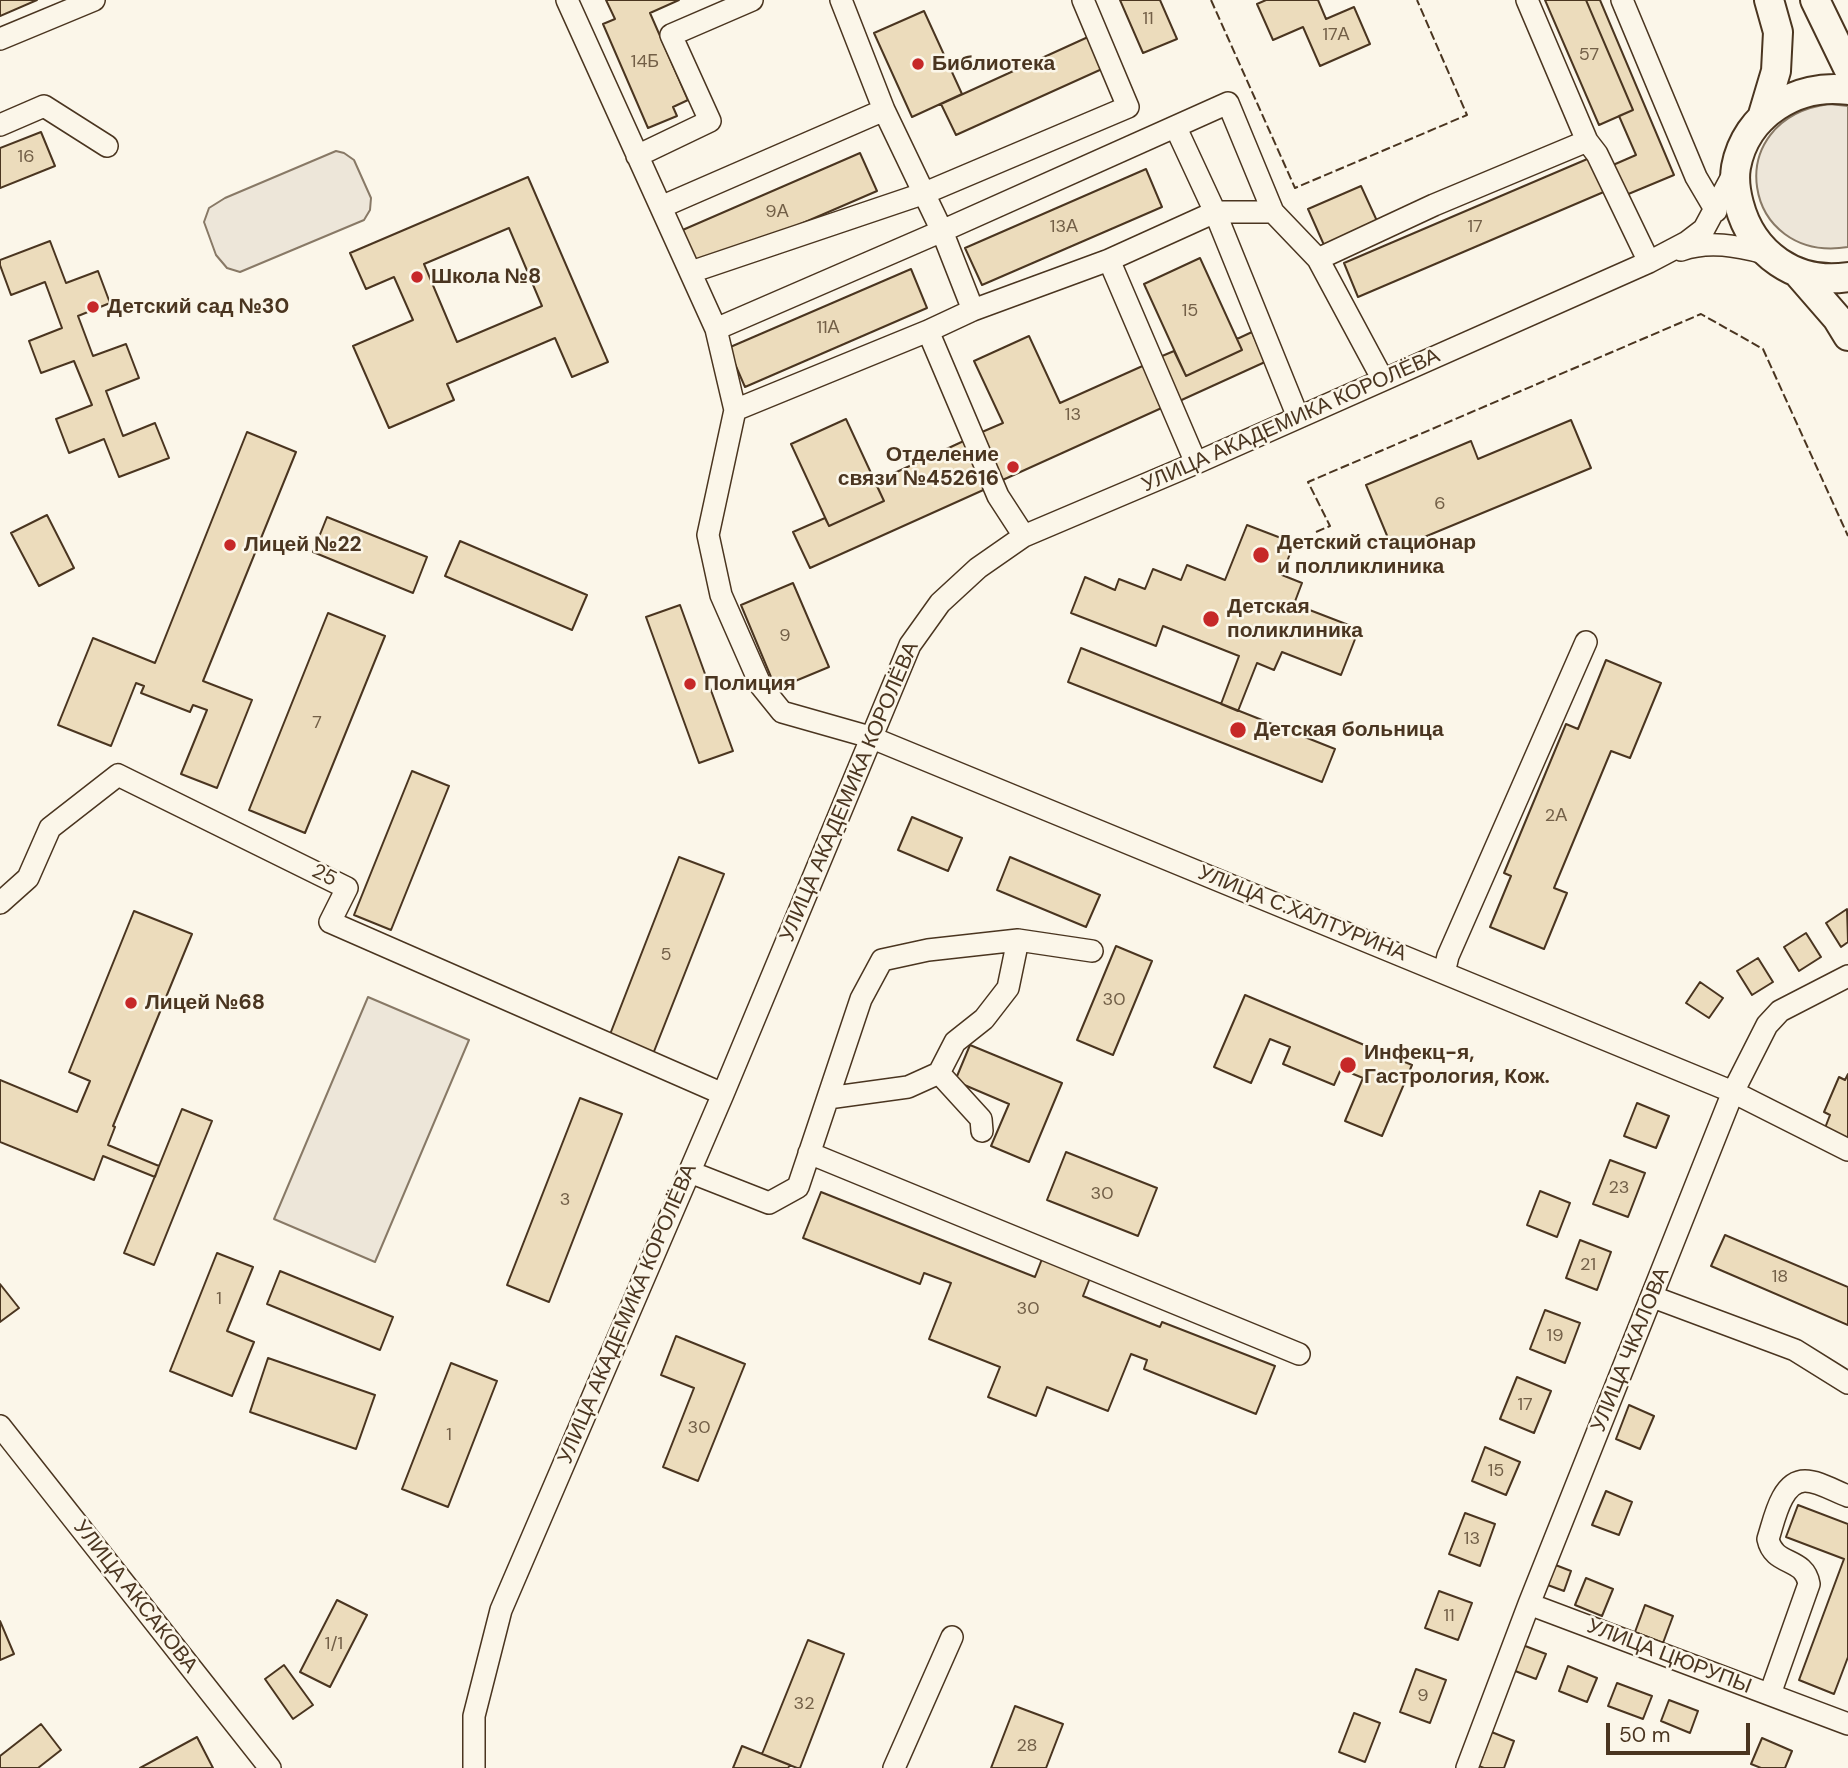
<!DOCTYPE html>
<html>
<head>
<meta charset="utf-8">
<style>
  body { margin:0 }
  #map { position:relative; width:1848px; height:1768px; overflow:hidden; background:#fbf6e9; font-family:"DM Sans",sans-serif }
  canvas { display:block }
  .scale { position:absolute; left:1606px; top:1723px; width:144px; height:32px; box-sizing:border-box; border:4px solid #4a3520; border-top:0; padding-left:9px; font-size:21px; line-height:24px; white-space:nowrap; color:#4a3520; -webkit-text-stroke:5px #fbf6e9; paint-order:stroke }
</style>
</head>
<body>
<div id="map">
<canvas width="1848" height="1768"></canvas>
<div class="scale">50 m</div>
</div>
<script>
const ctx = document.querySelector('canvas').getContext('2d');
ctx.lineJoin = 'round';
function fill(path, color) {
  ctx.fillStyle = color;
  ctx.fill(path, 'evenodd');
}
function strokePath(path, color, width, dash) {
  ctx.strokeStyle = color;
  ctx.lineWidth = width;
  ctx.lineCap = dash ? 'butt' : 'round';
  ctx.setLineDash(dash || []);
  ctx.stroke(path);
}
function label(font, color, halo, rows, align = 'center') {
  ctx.font = font + ' "DM Sans",sans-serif';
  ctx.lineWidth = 5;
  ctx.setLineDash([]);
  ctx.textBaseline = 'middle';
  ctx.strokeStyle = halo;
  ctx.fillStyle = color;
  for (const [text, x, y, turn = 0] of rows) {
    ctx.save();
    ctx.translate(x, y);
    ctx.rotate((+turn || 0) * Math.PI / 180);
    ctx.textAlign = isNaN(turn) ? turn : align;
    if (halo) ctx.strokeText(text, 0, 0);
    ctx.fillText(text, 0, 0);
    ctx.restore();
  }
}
const green = new Path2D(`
  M1829,104L1848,106V247C1742,264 1718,119 1829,104Z
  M336,151L344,153L354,160L371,198L370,210L364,220L240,272L227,268L216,255L204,222L209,208L225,198Z
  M368,997L469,1040L375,1262L274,1219Z`);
fill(green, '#ede6d9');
strokePath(green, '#887966', 2);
const building = new Path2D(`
  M0,0H37L0,16Z
  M606,0H679L650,13L688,100L673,107L677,116L648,128L603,24L615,19Z
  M1120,0H1160L1177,39L1143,53Z
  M1266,0H1318L1326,19L1354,7L1370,44L1320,66L1303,27L1273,40L1257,4Z
  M1545,0H1586L1633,110L1599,125Z
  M1586,0H1600L1674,175L1626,195L1613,165L1636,155L1619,116L1633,110Z
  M924,11L962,94L912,117L874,33Z
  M1088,37L1102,69L956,135L941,104Z
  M41,132L55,166L0,188V148Z
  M860,153L877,191L694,270L678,232Z
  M1592,157L1606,191L1358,297L1344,263Z
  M1146,169L1162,207L982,285L965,248Z
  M528,177L608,362L572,377L555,338L447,384L454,400L389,428L353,346L413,320L394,277L366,289L350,253ZM509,228L542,306L457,342L424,264Z
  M1361,186L1377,221L1324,245L1308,209Z
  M50,241L66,283L98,271L110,303L78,316L93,356L126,344L139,378L106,391L123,436L155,423L169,458L119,477L104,439L69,453L56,419L92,405L74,361L41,373L29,341L62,328L45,282L11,295L0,265V260Z
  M1200,258L1242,350L1186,376L1144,284Z
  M911,269L927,308L745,387L728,348Z
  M1252,332L1265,362L1175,403L1155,359L1174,351L1186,376L1242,350L1237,339Z
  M1029,336L1060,403L1147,364L1166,406L996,483L975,435L1003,423L974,361Z
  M846,419L884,501L829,526L791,444Z
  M1571,420L1591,468L1393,550L1366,485L1471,441L1478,459Z
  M247,432L296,452L203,681L252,700L217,788L181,774L207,710L193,705L190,712L141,693L144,686L136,683L111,746L58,725L93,638L155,663Z
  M968,439L990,487L810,568L793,532L825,518L829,526L884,501L875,482Z
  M47,515L74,568L39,586L11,533Z
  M327,517L427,557L413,593L313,552Z
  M1247,525L1294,543L1282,575L1302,583L1294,604L1359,629L1341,675L1282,652L1274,670L1257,663L1238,711L1221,704L1239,656L1163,626L1156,646L1071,613L1085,577L1115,590L1119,579L1145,589L1153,569L1181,580L1187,565L1225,580Z
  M460,541L587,595L572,630L445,576Z
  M793,583L829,667L776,689L741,605Z
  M680,605L733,751L699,763L646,617Z
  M328,613L385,636L305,833L249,810Z
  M1081,648L1335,749L1322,782L1068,682Z
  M1606,660L1661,683L1630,758L1611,751L1554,888L1567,893L1544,949L1490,927L1511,876L1504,873L1566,724L1578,729Z
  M412,771L449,786L391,930L354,915Z
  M912,817L962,838L948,871L898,850Z
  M679,857L724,874L653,1054L609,1037Z
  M1010,857L1100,895L1086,927L997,890Z
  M1847,909L1848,942L1841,947L1826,923Z
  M134,911L192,934L113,1126L115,1127L108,1145L159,1166L155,1177L103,1156L94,1180L0,1142V1080L77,1112L90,1081L69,1072Z
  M1806,933L1821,957L1799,971L1784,947Z
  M1116,946L1152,961L1113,1055L1077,1040Z
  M1758,958L1773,982L1752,995L1737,971Z
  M1700,982L1723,998L1709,1018L1686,1003Z
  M1245,995L1412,1065L1382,1136L1345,1121L1363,1078L1341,1069L1334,1085L1283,1064L1290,1047L1270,1039L1251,1083L1214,1067Z
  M970,1045L1062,1083L1029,1162L991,1146L1009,1104L955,1081Z
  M1848,1074V1138L1825,1128L1830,1115L1824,1112L1839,1077L1845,1080Z
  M580,1098L622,1114L549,1302L507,1285Z
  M1637,1103L1669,1116L1656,1148L1624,1136Z
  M182,1109L212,1121L154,1265L124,1253Z
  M1066,1152L1157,1188L1138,1236L1047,1200Z
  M1610,1160L1645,1173L1628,1217L1593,1204Z
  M1540,1191L1570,1203L1557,1237L1527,1225Z
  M821,1192L1035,1277L1042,1259L1090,1278L1083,1296L1160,1327L1162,1322L1275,1366L1256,1414L1144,1369L1147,1360L1131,1354L1108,1411L1047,1387L1036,1416L988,1397L1000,1367L929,1339L951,1283L924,1273L920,1284L803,1238Z
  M1725,1235L1848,1287V1325L1711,1266Z
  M1580,1240L1611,1252L1597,1290L1566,1278Z
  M217,1253L253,1267L227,1331L254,1342L232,1396L170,1371Z
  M280,1271L393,1317L380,1350L267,1304Z
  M0,1284L19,1308L0,1322Z
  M1545,1310L1580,1323L1565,1363L1530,1349Z
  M676,1336L745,1364L698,1481L663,1467L694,1388L661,1375Z
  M268,1358L375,1395L356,1449L250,1412Z
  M451,1363L497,1381L448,1507L402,1489Z
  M1517,1377L1551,1391L1534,1433L1500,1419Z
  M1629,1405L1654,1416L1640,1449L1616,1439Z
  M1485,1447L1520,1462L1506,1495L1472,1481Z
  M1606,1491L1632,1502L1619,1535L1592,1525Z
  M1798,1505L1848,1524V1657L1834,1694L1799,1680L1844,1559L1786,1537Z
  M1465,1513L1495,1524L1480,1566L1449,1554Z
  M1553,1564L1571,1571L1564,1591L1545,1584Z
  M1586,1578L1613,1589L1602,1616L1575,1605Z
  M1439,1591L1472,1603L1458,1640L1425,1628Z
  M337,1600L367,1615L330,1687L300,1672Z
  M1645,1605L1673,1616L1663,1643L1635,1632Z
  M0,1621L14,1654L0,1660Z
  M808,1640L844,1654L800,1768H797L762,1754Z
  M1520,1644L1546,1654L1536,1679L1510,1669Z
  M284,1665L313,1705L293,1719L265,1679Z
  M1568,1666L1597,1678L1587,1702L1559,1691Z
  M1416,1669L1446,1680L1430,1723L1400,1712Z
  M1617,1683L1652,1696L1643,1719L1608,1706Z
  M1669,1700L1698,1711L1690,1733L1661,1721Z
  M1015,1706L1063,1724L1046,1768H991Z
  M1354,1713L1380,1723L1365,1762L1339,1752Z
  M41,1724L61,1750L38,1768H0V1756Z
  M1489,1731L1514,1741L1504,1768H1484L1476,1765Z
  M197,1737L213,1768H140Z
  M1762,1738L1792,1751L1785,1768H1761L1751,1764Z
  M742,1746L790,1765L788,1768H733Z`);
fill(building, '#ecdcbc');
strokePath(building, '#4a3520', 2);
const minor = new Path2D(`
  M567,0L716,329L735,410L708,535L721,595L761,686L782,712L870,737L1733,1092L1848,1150
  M841,0L884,110L942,231L973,310
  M1527,0L1587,141L1597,154L1649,262
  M1622,0L1696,177L1716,211
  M0,39L94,0
  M0,125L44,106L107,146
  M1176,128L1215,212L1298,417
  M637,156L710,121L671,35L752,0
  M661,207L884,110
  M1681,250C1709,240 1737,246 1765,253
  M1318,259L1434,205L1587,141
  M1109,260L1196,463
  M691,272L925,193L1128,107L1083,0
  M716,329L942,231L1228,103L1273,212
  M928,331L998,496L1024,536
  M735,410L928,331L973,310L1109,260L1215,212H1273L1318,259L1383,380
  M0,903L28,878L50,828L118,775L347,888L330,922L723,1094
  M1444,973L1448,956L1586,642
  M939,1073L981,1119L982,1131
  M828,1098L908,1087L939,1073L955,1042L984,1019L1008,988L1018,940
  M809,1153L1299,1354
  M690,1172L769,1203L798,1187L861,999L882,960L928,950L1018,940L1092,951
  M1653,1297L1795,1350L1848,1383
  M0,1426L270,1768
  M1529,1604L1848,1724
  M1770,1694L1809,1584C1804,1556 1774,1567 1768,1539C1774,1521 1781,1481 1805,1481C1819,1481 1836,1492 1848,1496
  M474,1768V1716L501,1610L723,1094L910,645L940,603L978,568L1024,536L1196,463L1649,262L1687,242L1704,229L1735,171
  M894,1768L952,1637
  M1467,1768L1529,1604L1733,1092L1767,1025L1780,1011L1848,976`);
const major = new Path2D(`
  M1815,0L1848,68
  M1848,90C1797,83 1746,114 1736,167C1734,179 1736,193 1739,204C1752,254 1796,285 1848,277
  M1762,118L1776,71L1778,32L1769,0
  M1797,272L1837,318L1848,336`);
strokePath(minor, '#4a3520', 24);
strokePath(major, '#4a3520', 32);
strokePath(minor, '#fbf6e9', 21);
strokePath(major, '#fbf6e9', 28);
strokePath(new Path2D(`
  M1211,0L1295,188L1467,115L1417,0
  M1316,532L1330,526L1308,482L1701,314L1763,349L1848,536`), '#4a3520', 2, [9, 3.5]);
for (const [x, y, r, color] of [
  [918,64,7,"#c62828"],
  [417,277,7,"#c62828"],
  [93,307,7,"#c62828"],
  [1013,467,7,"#c62828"],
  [230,545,7,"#c62828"],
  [1261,555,9,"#c62828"],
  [1211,619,9,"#c62828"],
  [690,684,7,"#c62828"],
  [1238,730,9,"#c62828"],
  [131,1003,7,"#c62828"],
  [1348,1065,9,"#c62828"]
]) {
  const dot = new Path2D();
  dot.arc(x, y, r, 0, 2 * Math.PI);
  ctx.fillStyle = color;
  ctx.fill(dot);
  strokePath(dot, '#fbf6e9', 2.5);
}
label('18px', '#725f47', null, [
  ["11",1148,19],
  ["17А",1336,35],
  ["57",1589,55],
  ["14Б",645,62],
  ["16",26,157],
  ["9А",777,212],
  ["13А",1064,227],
  ["17",1475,227],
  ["15",1190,311],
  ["11А",828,328],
  ["13",1073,415],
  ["6",1440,504],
  ["9",785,636],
  ["7",317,723],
  ["2А",1556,816],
  ["5",666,955],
  ["30",1114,1000],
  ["23",1619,1188],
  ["30",1102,1194],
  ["3",565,1200],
  ["21",1588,1265],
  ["18",1780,1277],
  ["1",219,1299],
  ["30",1028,1309],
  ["19",1555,1336],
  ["17",1525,1405],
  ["30",699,1428],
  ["1",449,1435],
  ["15",1496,1471],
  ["13",1472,1539],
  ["11",1449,1616],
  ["1/1",334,1644],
  ["9",1423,1696],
  ["32",804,1704],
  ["28",1027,1746]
]);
label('bold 21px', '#4a3520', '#fbf6e9', [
  ["Библиотека",932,64],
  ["Школа №8",431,277],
  ["Детский сад №30",107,307],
  ["Отделение",999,455,"right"],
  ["связи №452616",999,479,"right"],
  ["Детский стационар",1277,543],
  ["и полликлиника",1277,567],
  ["Лицей №22",244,545],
  ["Детская",1227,607],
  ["поликлиника",1227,631],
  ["Полиция",704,684],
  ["Детская больница",1254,730],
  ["Лицей №68",145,1003],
  ["Инфекц-я,",1364,1053],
  ["Гастрология, Кож.",1364,1077]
], 'left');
label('21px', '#4a3520', '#fbf6e9', [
  ["УЛИЦА АКАДЕМИКА КОРОЛЁВА",1291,421,-24],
  ["УЛИЦА АКАДЕМИКА КОРОЛЁВА",850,792,-67],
  ["25",324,876,26],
  ["УЛИЦА С.ХАЛТУРИНА",1302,914,22],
  ["УЛИЦА АКАДЕМИКА КОРОЛЁВА",628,1314,-67],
  ["УЛИЦА ЧКАЛОВА",1631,1350,-68],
  ["УЛИЦА АКСАКОВА",135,1597,52],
  ["УЛИЦА ЦЮРУПЫ",1669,1657,21]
]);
</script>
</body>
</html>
